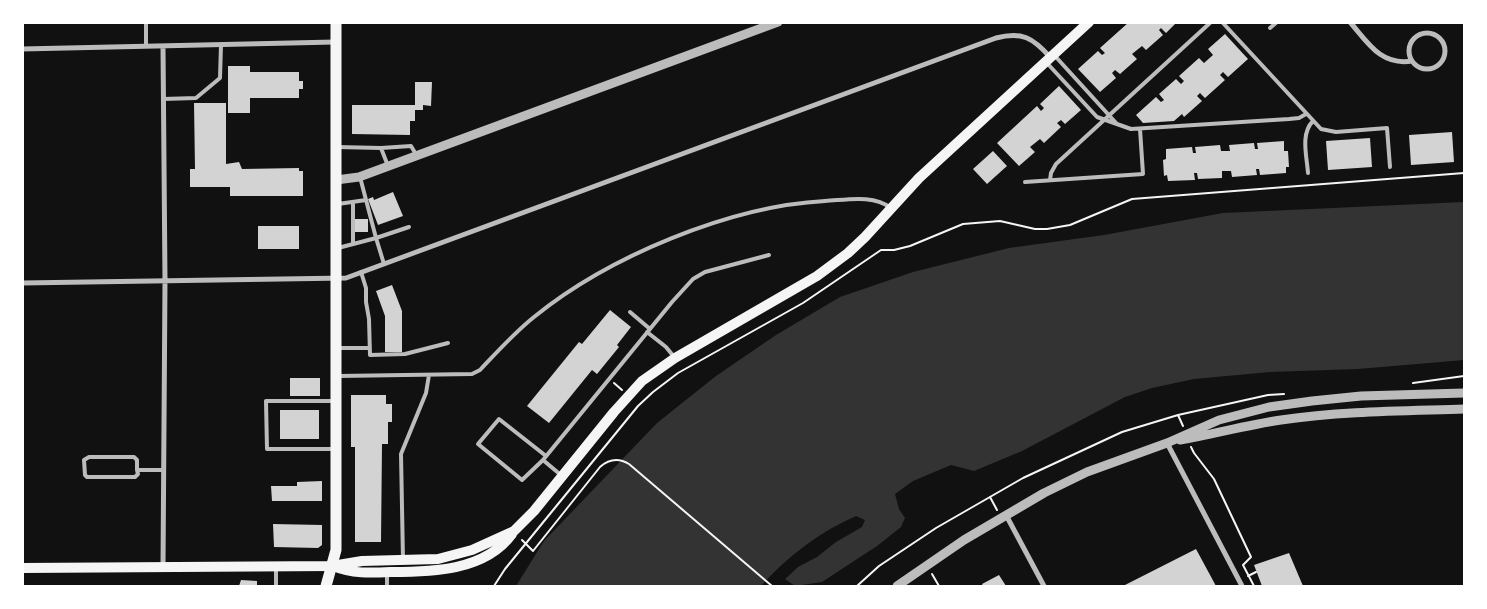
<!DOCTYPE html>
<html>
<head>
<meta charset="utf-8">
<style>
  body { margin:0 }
  #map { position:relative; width:1487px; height:609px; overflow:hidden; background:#111; font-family:"Asap Condensed",sans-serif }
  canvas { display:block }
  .frame { position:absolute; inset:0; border:24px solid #fff; pointer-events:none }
</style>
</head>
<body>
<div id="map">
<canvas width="1487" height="609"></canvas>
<div class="frame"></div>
</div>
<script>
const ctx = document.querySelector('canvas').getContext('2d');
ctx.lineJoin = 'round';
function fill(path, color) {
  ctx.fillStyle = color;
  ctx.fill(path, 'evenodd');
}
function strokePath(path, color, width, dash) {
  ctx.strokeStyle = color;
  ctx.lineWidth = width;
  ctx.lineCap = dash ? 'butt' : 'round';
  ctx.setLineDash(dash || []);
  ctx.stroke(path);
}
fill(new Path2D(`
  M1464,202V360L1358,369L1270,372L1194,379L1152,388L1125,397L1022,451L974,471L951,465L913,481L895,494L899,509L905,518L901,527L877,546L822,582L795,586L785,579L798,567L817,557L836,542L862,527L865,520L856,516C819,532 787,557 761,586H516L544,541L657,423L716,376L776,335L840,297L913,272L1009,248L1104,235L1223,213Z`), '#333');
fill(new Path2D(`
  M1129,22H1177L1166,33L1161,28L1159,30L1163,35L1146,50L1142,46L1132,54L1137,59L1120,74L1115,70L1112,73L1116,78L1100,92L1078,69L1098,51L1102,55L1105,53L1100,48Z
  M1225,34L1248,59L1228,77L1223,72L1220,75L1225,80L1205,98L1200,93L1197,96L1202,101L1184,117L1182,114L1174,121L1143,123L1136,115L1156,97L1161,102L1164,100L1159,94L1176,79L1181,84L1184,81L1179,76L1199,58L1204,63L1213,55L1208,49Z
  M228,66H250V72H299V81H303V89H299V98H250V113H228Z
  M415,82H432L431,106L423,105V110H415V121H410V135L352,134V105H415Z
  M1059,86L1081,110L1065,124L1061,120L1057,123L1061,127L1044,143L1040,139L1030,147L1035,152L1019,166L997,143L1037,106L1041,111L1044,108L1040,104Z
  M194,103H226V164L239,162L242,169L299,168V171H303V196H230V187H190V169H195Z
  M1452,132L1454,162L1411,165L1409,135Z
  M1370,138L1372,167L1328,170L1326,141Z
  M1284,141V151H1288L1289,167H1286V173L1260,175L1259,169H1256L1257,175L1232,177L1231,171H1222V178L1198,179L1197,173H1194L1195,180L1168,181L1167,175L1164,176L1163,160L1166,159V149L1192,147L1193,153H1196L1195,147L1220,145L1221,151H1230L1229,145L1254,143L1255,149H1258L1257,143Z
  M993,151L1007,166L987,184L973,169Z
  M393,192L403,216L378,225L368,199L373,197L374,200Z
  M355,219H368V232H355Z
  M258,226H299V249H258Z
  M392,285L402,311V352H385V316L376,291Z
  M610,310L631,327L617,345L619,347L597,374L592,370L549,423L527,406L579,342L582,344Z
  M290,378H320V396H290Z
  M351,395H386V404H392V422H388V444H382L381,542H355V447H351Z
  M280,410H319V439H280Z
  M322,481V501H272L271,486H297V482Z
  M273,524L322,525V545L318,548L274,547Z
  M1196,549L1216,586H1123Z
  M1289,553L1303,586H1262L1254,565Z
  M999,575L1006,586H983L982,584Z
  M241,580L257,581V586H239Z`), '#d3d3d3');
strokePath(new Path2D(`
  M614,383L622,390
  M1413,383L1464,376
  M1178,415L1183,426
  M1191,447L1194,453L1214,479L1251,557L1243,565L1254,586
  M990,497L997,510
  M522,540L533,551L600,467C609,459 619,458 629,464L772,586
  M932,574L939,586
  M1248,576L1256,572
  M494,586L505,569L638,406L653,392L678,373L803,303L881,250H894L910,246L963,224L1000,221L1035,229H1047L1070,225L1132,199L1464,173
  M857,586L879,566L936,528L1023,478L1122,432L1178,415L1268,395L1284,394`), '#f5f5f5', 2);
strokePath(new Path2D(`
  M146,22V46
  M1222,22L1321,129L1336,132L1387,128L1390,167
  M1270,28L1277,22
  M1055,56L1117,124
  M1046,62L1097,117L1131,129L1289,119L1299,118L1306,114
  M163,99L196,98L220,78L221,45
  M337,147L381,148L411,146L417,156
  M381,148L388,166
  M1308,173C1307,157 1300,134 1313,121
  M1050,180L1051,173L1056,164L1211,22
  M1025,182L1143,174L1140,129
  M353,202V244
  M338,204L366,200
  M338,248L376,238L360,177
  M384,264L376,238L409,227
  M361,272L366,288V302L369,319L370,355L405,354L448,343
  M630,312L650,329
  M647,332L666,347L675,358
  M338,348H370
  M338,376L472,374L480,370C497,352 514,333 534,317C608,257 729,206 825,201C846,200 873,194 891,208
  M334,449H267L266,401H334
  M546,456L499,419L478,444L522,480L543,460L672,302L693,279L705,272L769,255
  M543,460L562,476
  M137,470L138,474L135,477H87L85,475L84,460L89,457H134L137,460V470H163
  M403,560L401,454L426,393L429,375
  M276,568V586
  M387,572V586`), '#bcbcbc', 4);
strokePath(new Path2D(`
  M1350,22C1368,43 1381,66 1412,61
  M1409 51a18 18 0 1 1 36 0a18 18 0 1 1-36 0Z
  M163,46L165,281L163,567
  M22,49L335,42
  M22,283L346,278L996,38C1022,31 1033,38 1050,57
  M1167,443L1242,586
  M1006,515L1044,586`), '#bcbcbc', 5);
strokePath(new Path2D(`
  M336,180L359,177L778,22
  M1180,440C1214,434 1247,425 1281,420C1342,411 1403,411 1464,409
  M897,586L964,540L1044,493L1087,472L1167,443L1219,420L1269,407L1312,401L1361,396L1464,393`), '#bcbcbc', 9);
strokePath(new Path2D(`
  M333,566C352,574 371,573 391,572C432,572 485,571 512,534
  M22,568L332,566L362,561L438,559L472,550L514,531L534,511L614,412L642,381L675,358L817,276L848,253L865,237L919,178L1089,22`), '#f5f5f5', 10);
strokePath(new Path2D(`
  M326,586L336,550V22`), '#f5f5f5', 11);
</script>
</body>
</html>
